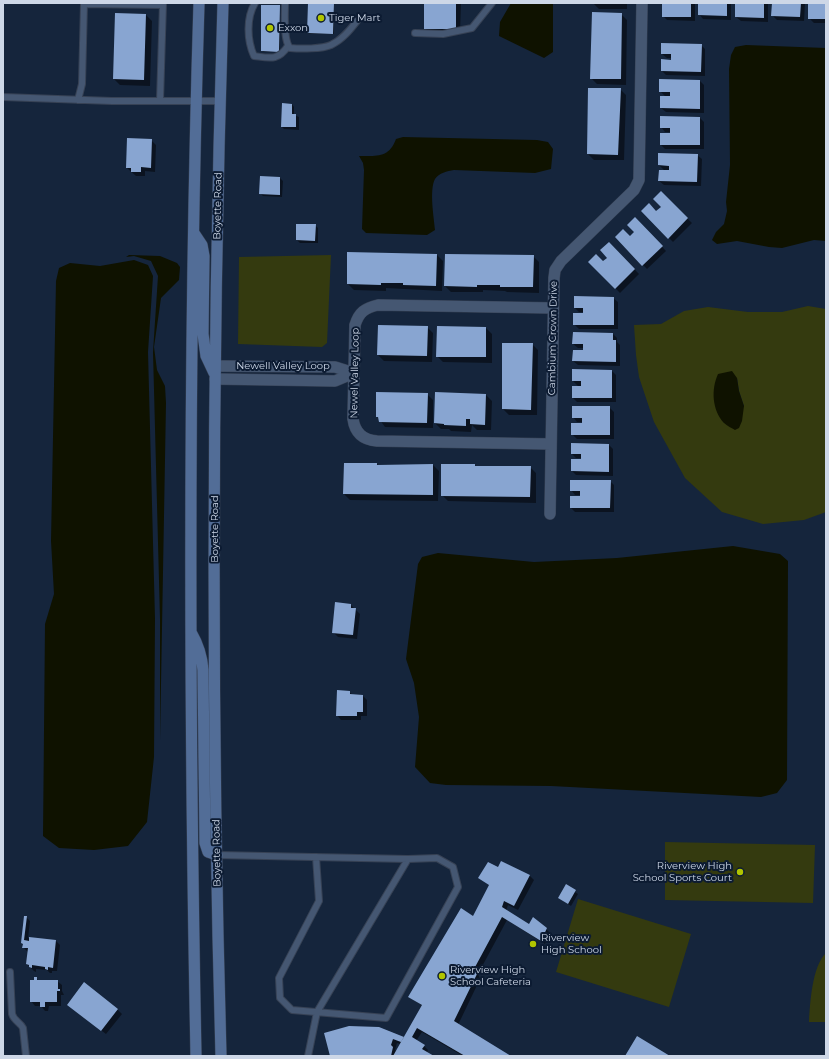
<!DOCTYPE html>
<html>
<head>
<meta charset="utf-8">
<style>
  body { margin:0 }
  #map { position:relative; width:829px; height:1059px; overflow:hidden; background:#15253c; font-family:Montserrat,sans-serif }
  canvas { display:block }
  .frame { position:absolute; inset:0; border:4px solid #cdd7e7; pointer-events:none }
</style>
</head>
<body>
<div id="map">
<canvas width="829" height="1059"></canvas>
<div class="frame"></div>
</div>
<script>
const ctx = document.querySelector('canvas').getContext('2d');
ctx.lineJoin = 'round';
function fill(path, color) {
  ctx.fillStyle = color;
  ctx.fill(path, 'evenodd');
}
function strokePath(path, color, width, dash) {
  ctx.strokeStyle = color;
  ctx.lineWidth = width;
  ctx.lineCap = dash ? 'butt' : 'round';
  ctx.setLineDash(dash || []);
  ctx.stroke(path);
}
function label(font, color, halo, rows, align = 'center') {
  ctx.font = font + ' Montserrat,sans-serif';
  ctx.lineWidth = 4;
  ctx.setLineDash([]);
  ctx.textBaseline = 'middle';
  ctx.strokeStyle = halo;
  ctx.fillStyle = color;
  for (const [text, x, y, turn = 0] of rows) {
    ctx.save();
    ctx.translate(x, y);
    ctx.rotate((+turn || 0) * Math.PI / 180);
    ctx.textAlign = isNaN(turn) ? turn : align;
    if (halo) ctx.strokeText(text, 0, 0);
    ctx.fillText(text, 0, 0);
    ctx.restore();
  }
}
fill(new Path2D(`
  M331,255L327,343L322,347L238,344L239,257Z
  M808,306L826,309V512L804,520L763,524L722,512L685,478L654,422L639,377L636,355L634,325L661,324L684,311L708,307L748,312H782ZM737,378L739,391L744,406L724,423L717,411Z
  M665,842L815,845L813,903L665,900Z
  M578,899L691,934L669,1007L556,972Z
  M826,953V1022H809C810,1004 812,966 826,953Z`), '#343a0f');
fill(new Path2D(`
  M511,3H553V52L544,58L499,36L500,22Z
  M746,45L826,48V241L814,240L782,248L769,247L737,241L717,244L712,240L716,232L724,224L727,211L726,202L730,165L729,69L731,55L735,47Z
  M403,137L537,140L548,142L553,149L551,169L535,173L454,170C447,171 439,173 435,179C429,190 434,218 435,230L427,235L366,233L362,229L364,170L363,163L359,156C377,156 389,158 396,139Z
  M129,255L160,256L177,263L180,267L179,280L161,298L154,347L157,370L165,386L166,403L160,740V619L153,352L158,276L151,261L134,256L126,257Z
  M134,260L148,265L153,276L148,352L155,619L154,757L147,822L128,846L94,850L59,848L43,836L45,624L54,594L51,541L56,281L59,268L70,263L100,266Z
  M732,371L737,378L739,391L744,406L742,421L739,428L735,430C732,428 727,426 724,423C712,410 711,389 718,374Z
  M733,546L780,554L788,561L787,780L777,793L761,797L551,786L446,785L430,783L415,767L419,717L414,683L406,659L418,564L422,557L438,553L534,562L617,558Z`), '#0f1200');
fill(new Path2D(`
  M309,3H334V34H309L308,33Z
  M425,3H461L460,33H429L425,28Z
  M593,3H627V9H599Z
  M663,3H695V21L667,20L663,16Z
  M699,3H731V20L703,19L699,14Z
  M736,3H768V22L741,21L736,17Z
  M773,3H805L804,21L777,20L772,15Z
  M809,3H826V23H814L809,18Z
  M279,6L280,8V52H263L262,51Z
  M116,14L146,15L152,21L150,86L120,85L114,79Z
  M621,14L627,20L626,85L597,84L591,78Z
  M701,45L705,49V76L666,75L662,71L672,61V58H667L662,54Z
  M700,81L704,85V113L666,112L661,108L666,97L660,91Z
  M589,89H620L626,95L624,160H594L588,154Z
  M292,104L294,107V115L299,117V130L284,129L282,127Z
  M700,118L704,122V149H665L661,145L671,132H665L661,127Z
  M151,140L156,145L155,172L145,171V176H136L127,168Z
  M697,155L702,159L701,186L664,185L659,181L665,171L659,165Z
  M280,178L283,181L282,197L263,196L260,193Z
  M661,193L692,223L673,242L642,211L656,212L662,207Z
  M635,218L666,251L647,269L616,237H630L635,232Z
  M315,225L318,228V243H300L297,240Z
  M609,243L639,274L620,293L590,262L604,263L609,258Z
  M437,255L443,261L442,291L386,288V291L354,290L348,284Z
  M533,256L539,262V293L507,292L505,291L483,290V292H451L445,286Z
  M613,298L618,302V329H579L574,324L584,314V312H579L574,307Z
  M427,327L433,333L432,362L384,361L378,355Z
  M438,327L486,328L492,334V363L443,362L437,356Z
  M613,334L617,338V342L620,345V366L578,365L573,361L584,351V348H578L573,344Z
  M532,344L538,350L537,415H509L503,409Z
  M612,371L616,375V402H577L573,398L579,387L573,381Z
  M427,394L433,400V428L385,427L377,416Z
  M486,395L492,401L491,430H477L472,425L471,432L451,431L449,429H441L435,423Z
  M609,407L614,412V439H577L572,434L583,424V422H577L573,417Z
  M609,445L613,449V476L576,475L572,471L582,460V458H576L572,454Z
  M345,464H377L379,466L433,465L439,471L438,501L350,500L344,494Z
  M475,465L476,467H530L536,473V503L448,501L442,495Z
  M610,481L614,485V512H575L571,508L581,497V495H575L571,490Z
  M351,605L360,614L357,639L338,637L334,633Z
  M349,692L353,695L363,696L367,700V716H361V720H341L337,715Z
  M502,862L530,876L534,880L518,910L508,905L506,911L529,926L546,929L550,933L545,944L507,920L478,974L480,979L458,1025L509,1056H463L422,1032L416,1041L424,1046L428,1050L427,1052L432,1056H331L325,1033L404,1039L423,1006L409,997L474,917L490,886L480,878L498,869ZM397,1043L401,1044L397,1052L395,1050Z
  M566,886L578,894L571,906L559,898Z
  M26,917L30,921L28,938L56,941L60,945L57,971H52V973H50L47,970L36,969V972L34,971L27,964L28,952L23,947L24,945L22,943Z
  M36,978L39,981H57L62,985V991L64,995H61V1006H49L48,1011H45L41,1006H35L31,1001Z
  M73,1009H117L122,1014L106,1034Z`), '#0007');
fill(new Path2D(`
  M308,3H334L333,34L307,33Z
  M424,3H456V29H424Z
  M662,3H691V17H662Z
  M698,3H727V16L698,15Z
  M735,3H764V18L735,17Z
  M772,3H801L800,17L771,16Z
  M808,3H826V19H808Z
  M261,5H280L279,52L261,51Z
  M592,12L622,13L621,79H590Z
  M115,13L146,14L144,80L113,79Z
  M661,43L702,44L701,72L661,71V59L671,60V54H661Z
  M659,79L700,80V109L660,108V96H670V92H659Z
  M588,88H621L618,155L587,154Z
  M282,103L292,104V114H296V127H281Z
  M660,116L700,117V145H660V133H670V128H660Z
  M127,138L152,139L151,168L141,167V172H131V168H126Z
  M658,153L698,154L697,182L658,181L659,170H669V166L658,165Z
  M260,176L280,177V195L259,194Z
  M661,191L688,218L668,239L641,211L649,203L656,211L661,207L653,199Z
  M635,217L663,246L642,266L615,237L623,229L630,236L634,232L627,225Z
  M296,224H316L315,241L296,240Z
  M609,242L635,269L615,289L588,262L596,254L603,261L607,258L600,250Z
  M347,252L437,254L436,286L403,285V283H381V285L347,284Z
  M445,254L534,255L533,287H500V285H477V287L444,286Z
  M574,296L614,297V325H573V313H583V308H574Z
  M378,325L428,326L427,356L377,355Z
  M437,326L486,327V357H436Z
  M573,332L613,333V340H616V362L572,361L573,350H583V344H572Z
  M502,343H533L531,410L502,409Z
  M572,369L612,370V398H572V386H581V381H572Z
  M376,392L428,393L427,423L379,422L378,417H376Z
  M435,392L486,394L485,425L470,424V419H466V426L444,425V424L434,423Z
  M572,406H610V435H571V423H582V418H572Z
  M571,443L609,444V472L571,471V459H581V454H571Z
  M344,463H377V465L433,464V495L343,494Z
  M441,464H475V466H531L530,497L441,496Z
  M570,480H611L610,508H570V496H580V491H570Z
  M335,602L351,604V608H356L353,635L332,633Z
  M337,690L350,691V694L363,695V712H357V716H336Z
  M501,861L530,875L514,906L504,901L502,907L529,924L533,917L547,928L541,941L502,917L474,969L477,974L454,1021L511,1056H465L417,1028L412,1037L425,1045L422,1049L434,1056H393L422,1005L408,997L461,908L473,916L489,885L478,878L488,862L498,867Z
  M566,884L576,890L568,904L558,898Z
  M24,916H27L24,940L29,941V937L56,940L53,968L48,967V970L45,969V967L32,965V968L29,967V965L26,964L28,948H22L23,944L21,943Z
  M34,977H37V980H58V989H60V991H57V1002H45V1007H40V1002H30V980H34Z
  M84,982L118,1009L101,1031L67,1005Z
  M349,1026L379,1027L404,1037L401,1042L393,1039L391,1045L393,1047L391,1056H330L324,1033Z
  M637,1036L670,1056H625Z`), '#88a5d1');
const service = new Path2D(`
  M255,3C246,18 247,40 254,56C270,58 278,61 288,46
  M285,3C285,14 283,40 290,48C301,49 322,49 331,45C342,40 350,30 357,21
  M84,4L163,5
  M415,33L443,34L472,28L492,3
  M3,97L112,101H220
  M78,100L82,84L84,3
  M160,101L163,3
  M217,855L408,859L317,1012L308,1056
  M316,857L319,901L279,978L280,998L292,1010L386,1018L458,887L453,867L437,858L408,859
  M10,972L12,1014C14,1021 20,1022 23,1028L26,1056`);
const minor = new Path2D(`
  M215,366L335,367L354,373
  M215,379L335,381L354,373
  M551,444L377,441C363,440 355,433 353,419L355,325C359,312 365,308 378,305L553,308
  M550,514L554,278L555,270L561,261L634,190L639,180L642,3`);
const secondary = new Path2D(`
  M194,233L202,245L204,256L203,334L206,356L214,373
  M191,632C198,644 202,656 203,670L205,843L208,852L217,855
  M196,1056C189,705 188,354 199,3
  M221,1056C211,705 212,354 223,3`);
strokePath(service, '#374255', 8);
strokePath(minor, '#374255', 12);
strokePath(secondary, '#374255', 12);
strokePath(service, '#455772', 6);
strokePath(minor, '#455772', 11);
strokePath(secondary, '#526d97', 11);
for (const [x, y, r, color] of [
  [321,18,4,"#b1c500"],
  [270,28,4,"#b1c500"],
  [740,872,4,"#b1c500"],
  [533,944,4,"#b1c500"],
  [442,976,4,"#b1c500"]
]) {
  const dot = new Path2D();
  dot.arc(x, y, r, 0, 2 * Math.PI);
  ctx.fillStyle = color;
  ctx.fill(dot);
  strokePath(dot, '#0c1b32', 1.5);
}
label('10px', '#cdd7e7', '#0c1b32', [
  ["Tiger Mart",329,18],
  ["Exxon",278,28],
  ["Riverview High",732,866,"right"],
  ["School Sports Court",732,878,"right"],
  ["Riverview",541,938],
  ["High School",541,950],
  ["Riverview High",450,970],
  ["School Cafeteria",450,982]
], 'left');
label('10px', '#cdd7e7', '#0c1b32', [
  ["Boyette Road",218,206,-89],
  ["Cambium Crown Drive",553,338,-89],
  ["Newell Valley Loop",283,366],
  ["Newel Valley Loop",355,373,-89],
  ["Boyette Road",215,529,-90],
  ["Boyette Road",217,853,-91]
]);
</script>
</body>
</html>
